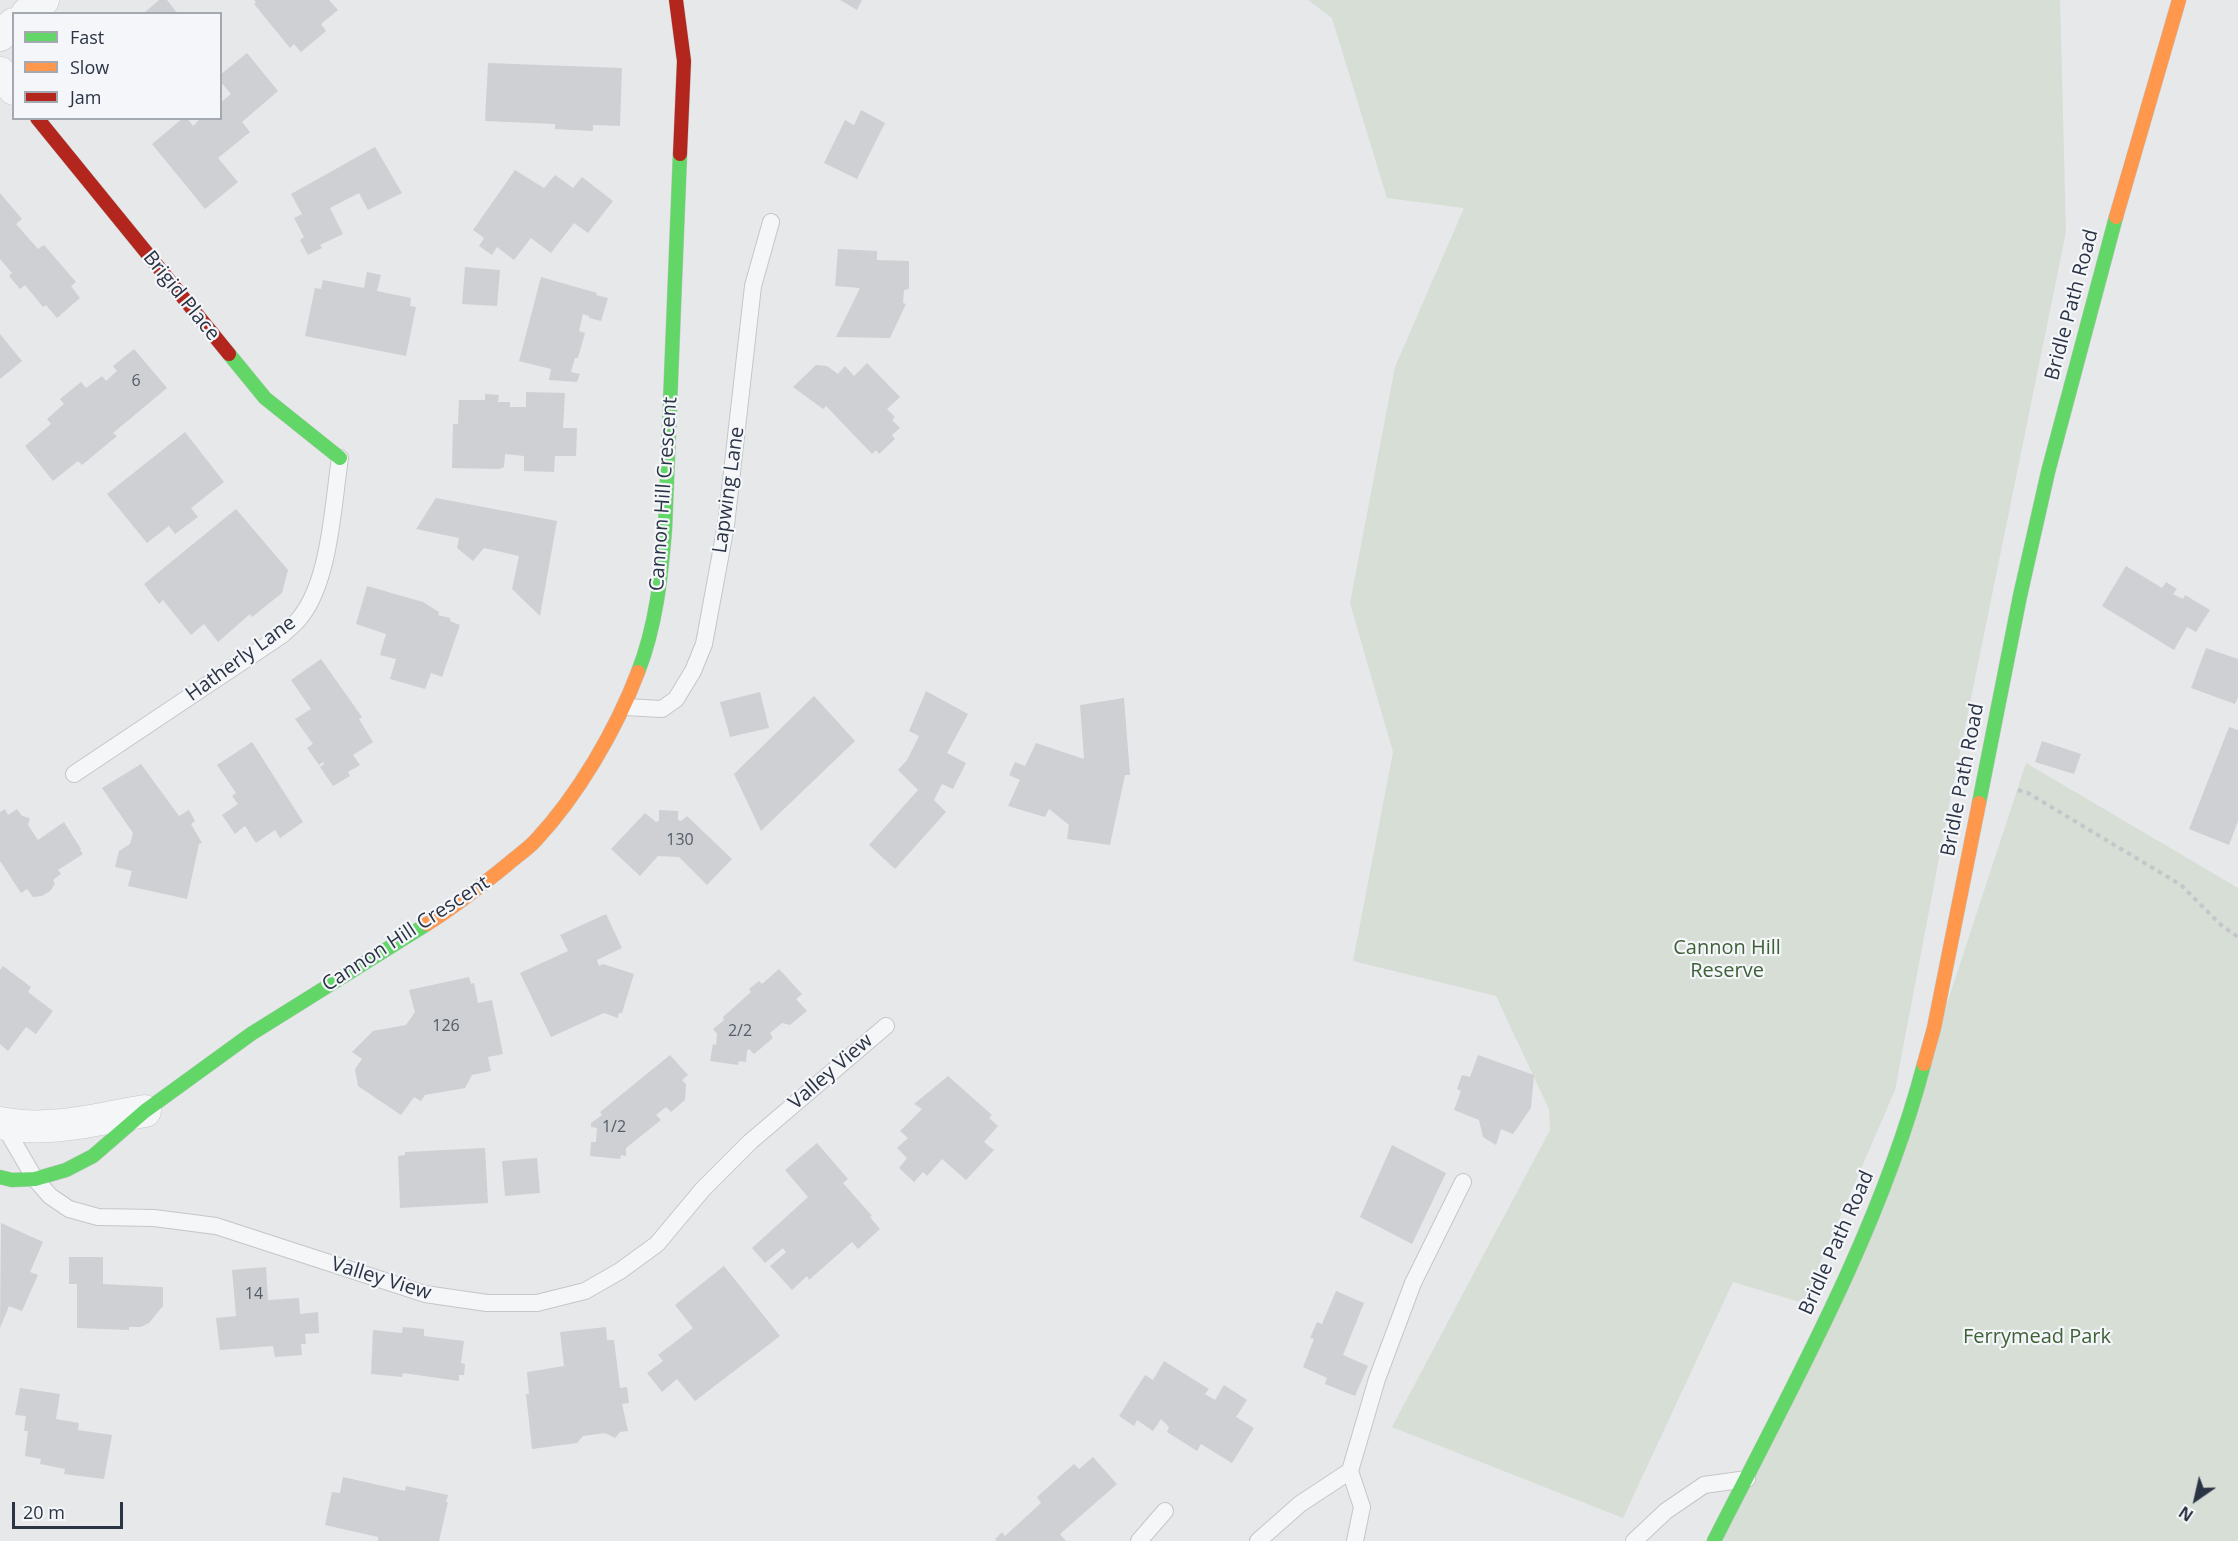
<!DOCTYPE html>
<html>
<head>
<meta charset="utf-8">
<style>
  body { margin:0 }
  #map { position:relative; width:2238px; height:1541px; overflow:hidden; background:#e6e8ea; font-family:"Open Sans",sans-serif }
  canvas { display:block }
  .legend { position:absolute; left:12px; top:12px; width:210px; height:108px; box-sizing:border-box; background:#f4f6f9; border:2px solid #a4a8b1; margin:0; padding:8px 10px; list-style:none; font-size:18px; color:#2b3445 }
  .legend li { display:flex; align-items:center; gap:12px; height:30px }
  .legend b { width:30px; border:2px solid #a4a8b1 }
  .north { position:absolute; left:2166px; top:1469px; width:60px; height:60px; -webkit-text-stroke:4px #f4f6f9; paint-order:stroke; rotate:214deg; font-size:16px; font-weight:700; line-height:24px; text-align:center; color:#2b3445 }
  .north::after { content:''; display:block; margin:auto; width:21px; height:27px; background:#2b3445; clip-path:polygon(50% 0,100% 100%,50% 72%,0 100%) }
  .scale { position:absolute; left:12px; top:1502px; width:111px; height:27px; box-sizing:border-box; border:3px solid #2b3445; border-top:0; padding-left:8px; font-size:18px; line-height:21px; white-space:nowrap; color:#2b3445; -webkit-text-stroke:4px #f4f6f9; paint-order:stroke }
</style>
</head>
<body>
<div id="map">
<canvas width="2238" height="1541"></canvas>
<ul class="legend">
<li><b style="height:8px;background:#63d668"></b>Fast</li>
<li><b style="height:8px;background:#ff974d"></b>Slow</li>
<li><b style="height:8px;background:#b3261e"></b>Jam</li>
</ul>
<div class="north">N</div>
<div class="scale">20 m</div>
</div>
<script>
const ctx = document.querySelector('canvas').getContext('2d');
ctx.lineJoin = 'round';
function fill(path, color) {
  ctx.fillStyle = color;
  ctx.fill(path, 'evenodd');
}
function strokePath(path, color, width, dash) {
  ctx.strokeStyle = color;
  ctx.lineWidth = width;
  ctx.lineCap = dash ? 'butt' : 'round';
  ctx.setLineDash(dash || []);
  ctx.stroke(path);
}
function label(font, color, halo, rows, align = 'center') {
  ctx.font = font + ' "Open Sans",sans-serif';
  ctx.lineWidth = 4.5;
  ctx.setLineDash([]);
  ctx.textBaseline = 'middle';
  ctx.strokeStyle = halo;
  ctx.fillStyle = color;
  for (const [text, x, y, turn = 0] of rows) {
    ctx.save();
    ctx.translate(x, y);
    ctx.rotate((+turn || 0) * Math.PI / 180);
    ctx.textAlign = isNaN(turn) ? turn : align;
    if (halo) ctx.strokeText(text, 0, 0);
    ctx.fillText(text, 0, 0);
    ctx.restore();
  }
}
fill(new Path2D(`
  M1308,0H2060L2066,232L1948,811L1895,1090L1803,1303L1733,1282L1623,1518L1392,1427L1550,1130L1549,1109L1496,996L1353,961L1393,752L1350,603L1395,367L1464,208L1387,198L1332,18Z
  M2026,763L2238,888V1541H1721L1913,1107Z`), '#d6ded6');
fill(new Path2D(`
  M159,0H167L178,14H143Z
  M254,0H329L338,10L321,24L326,31L301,52L294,44L290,48L254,4L256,3Z
  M840,0H862L857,10Z
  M247,53L278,91L242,122L250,132L218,158L238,182L205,209L152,144L183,118H187L193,126L201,118H220V103L231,94L220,81V75Z
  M488,63L622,68L620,126L593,125V131L555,129V124L485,121Z
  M861,110L885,123L857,179L824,163L845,120L854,125Z
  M375,147L402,193L368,210L359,193L330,208L343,234L320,245L322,248L308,255L300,240L304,237L294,218L302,214L291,194Z
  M515,170L544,188L555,175L573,188L582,177L613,201L588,233L574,223L551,253L531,238L514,260L497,247L492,255L479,246L484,238L473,230Z
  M0,193L22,219L16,224L38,249L44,245L76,282L71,286L80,298L57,318L46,305L43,307L25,285L20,289L9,276L12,273L0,259Z
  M838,249L877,251V260L909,261V289L904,290L903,303L906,304L890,338L836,337L860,288L835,286Z
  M465,267L500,270L497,306L462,304Z
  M367,272L381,275L377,291L411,298L410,306L416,307L406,356L305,336L315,288L321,289L323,280L364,288Z
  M541,277L597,293L596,295L608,298L601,321L589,318V316L583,314L579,331L585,333L578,358H575L571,372L580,374L577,382L549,380L551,369L519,361Z
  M0,334L22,361L0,379Z
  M134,349L167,388L113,433L117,436L82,465L78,461L53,481L25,446L51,424L47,419L64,404L60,399L81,382L86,388L102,376L106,381L117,371L113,366Z
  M867,363L900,397L887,409L895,417L892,420L900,428L892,435L895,439L879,454L876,450L872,454L826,406L823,409L793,387L816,365L827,366L838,374L845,366L854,376Z
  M526,392L565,393L563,428H577L576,456H555L554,472L524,471V456L505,454L504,467L499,469L452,468L453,424H458L459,400H485V394L499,395L498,402H510V407H526Z
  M185,432L224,482L191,508L198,517L175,534L169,526L147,543L107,494Z
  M436,498L557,521L540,616L512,589L519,556L484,548L473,561L457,548L459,538L416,529Z
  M236,509L288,570L282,593L252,617L250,614L218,642L204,624L191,635L163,600L159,604L144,584Z
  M2126,566L2162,588L2166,582L2177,589L2173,594L2183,599L2185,595L2210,610L2196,632L2187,627L2174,650L2102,606Z
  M367,586L423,602L439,612L438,615L450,618V621L460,625L442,677L431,673L425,689L390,679L396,659L380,655L386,634L356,624Z
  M2206,648L2238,659V697L2235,704L2191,688Z
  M321,659L362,717L359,719L373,742L353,755L360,765L348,772L350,776L333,786L320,767L324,764L323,762L319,765L307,748L313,744L295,719L311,709L291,680Z
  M926,691L968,714L947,753L966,763L953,789L942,784L934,800L946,812L895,869L869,845L918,790L898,770L907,760L919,736L909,731Z
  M760,692L769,728L730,737L720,702Z
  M814,696L855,741L761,831L734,774Z
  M1124,698L1130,775H1125L1110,845L1067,839L1069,825L1049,809L1045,817L1008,806L1020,780L1009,775L1015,762L1025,766L1036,743L1084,759L1080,705Z
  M2229,727L2238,730V821L2229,845L2189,829Z
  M2042,741L2081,754L2074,774L2035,762Z
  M252,742L303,822L280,838L275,830L256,843L245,826L235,834L222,815L238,804L232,796L236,793L217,765Z
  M141,764L179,816L189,810L195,821L191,824L202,843L199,844L187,899L128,886L132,871L115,867L119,851L130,844L133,833L102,788Z
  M5,809L8,815L17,809L22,816L30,818L28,825L38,840L64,822L81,849L80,850L83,854L58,870L61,874L53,880L55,884L50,891L42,896L33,897L27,889L21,893L0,861V812Z
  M659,810L678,811V820L681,821L687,816L732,859L707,885L679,857L658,856L640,876L611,849L645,813L656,822L659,821Z
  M606,914L622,948L597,960L599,966L603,964L634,974L622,1013H619L618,1018L604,1013L551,1037L520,973L568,951L560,935Z
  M3,966L31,987L28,992L53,1011L36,1034L26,1027L8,1051L0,1044V970Z
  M779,969L802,994L796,999L807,1011L790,1025L782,1023L770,1033L773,1038L754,1054L749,1049L747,1051L746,1062L739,1061L738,1065L710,1061L713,1044L716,1045L717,1034L713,1029L724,1020L723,1017L751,992L749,989L759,981L762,984Z
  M469,977L471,984L474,983L478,1003L492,1000L503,1054L488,1057L491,1071L472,1075L465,1088L425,1095L421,1101L414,1097L401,1115L358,1086L355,1069L362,1059L352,1052L373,1031L406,1025L415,1012L409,990Z
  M670,1055L688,1075L682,1080L686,1084L685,1100L671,1112L666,1107L656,1115L661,1120L626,1148V1156L621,1155L620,1159L590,1156L591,1142H596L597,1128L591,1127V1123L602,1115L600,1112Z
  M1478,1055L1534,1075L1531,1108L1513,1134L1501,1129L1496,1145L1483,1137L1479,1120L1454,1110L1461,1091L1457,1089L1462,1075L1470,1077Z
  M948,1076L992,1115L989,1118L998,1126L984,1142L994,1150L966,1180L942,1159L927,1176L923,1172L914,1182L899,1168L907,1158L897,1148L908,1138L900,1131L922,1109L914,1104Z
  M817,1143L848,1179L843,1183L872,1216L870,1217L880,1229L858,1249L852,1242L809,1280L807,1276L792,1290L770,1266L786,1252L783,1248L765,1263L752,1248L808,1197L785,1170Z
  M1392,1145L1446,1173L1412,1244L1360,1217Z
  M485,1148L488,1203L400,1208L398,1156L405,1155V1152Z
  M537,1158L540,1193L505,1196L502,1161Z
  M1,1223L43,1242L30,1272L38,1275L22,1311L9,1306L0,1328Z
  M69,1257H103V1284L163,1287V1306L149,1323L141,1327H129V1330L77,1328V1284H69Z
  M724,1266L780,1336L695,1401L677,1379L662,1392L647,1373L663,1361L658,1355L693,1328L675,1305Z
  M266,1267L268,1300L299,1298L300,1314L318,1312L319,1333L305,1334L306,1344H301L302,1355L275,1357L273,1346L220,1350L216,1318L236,1316L232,1270Z
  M1336,1291L1364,1303L1343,1355L1368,1366L1355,1396L1325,1384L1327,1378L1303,1367L1314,1339L1310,1338L1317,1322L1322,1324Z
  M403,1327L424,1329V1336L464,1341L461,1363L465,1364L464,1375H459V1381L403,1373L402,1377L371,1374L373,1330L402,1333Z
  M606,1327L607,1340H614L620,1388L627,1387L629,1403L622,1404L628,1431L620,1432L615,1438L605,1433L583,1436L577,1443L532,1449L526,1394H529L527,1372L564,1366L560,1332Z
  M1164,1361L1209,1389L1205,1394L1215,1400L1224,1385L1247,1400L1236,1417L1254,1428L1232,1463L1201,1444L1197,1451L1167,1432L1169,1427L1161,1419L1153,1431L1137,1420L1134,1426L1119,1416L1145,1375L1153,1380Z
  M20,1388L60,1394L56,1419L79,1423L78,1430L112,1435L104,1479L64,1474L65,1469L40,1464L41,1459L25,1456L28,1431H24L26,1416L15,1415Z
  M1093,1457L1117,1484L1060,1534L1066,1541H997L995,1539L1002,1532L1005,1536L1041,1503L1037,1497L1074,1464L1079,1469Z
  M343,1477L405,1491L406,1486L448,1495L446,1502H448L439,1541H378V1537L325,1525L332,1492L340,1493Z`), '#ced0d3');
const lane = new Path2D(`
  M625,707L662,709L676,699L693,671L704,644L726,525L753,286L771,222
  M74,774L282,635C288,629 297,623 302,615C330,578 333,504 340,458
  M3,1124L35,1179L50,1196L69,1209L98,1217L154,1218L216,1226L425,1294L487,1303H537L585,1291L620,1271L657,1244L703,1189L750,1142L886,1026
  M1139,1541L1165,1511
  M1258,1541L1300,1504L1350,1471
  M1355,1541L1362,1507L1350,1471L1377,1379L1413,1283L1463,1182
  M1634,1541L1666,1511L1704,1485L1747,1479`);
const street = new Path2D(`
  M27,14L43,0
  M0,35L14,24
  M0,73L14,89
  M0,1123C47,1133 99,1119 145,1111`);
const fast = new Path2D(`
  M229,354L265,398L340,458
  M638,672C656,626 661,578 665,529L680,154
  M1979,803L2020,596L2048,472L2116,217
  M0,1177L12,1180L35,1179L66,1170L93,1156L145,1111L251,1034L427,924
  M1714,1541C1791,1389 1881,1229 1924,1064`);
const slow = new Path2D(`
  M2116,217L2179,0
  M427,924C456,906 481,886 508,864C517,856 528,849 536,840C578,795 616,730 638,672
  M1924,1064L1934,1028L1979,803`);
const jam = new Path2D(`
  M676,0L684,61L680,154
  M37,118L229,354`);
strokePath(lane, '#c4c6c8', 18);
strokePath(street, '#c4c6c8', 33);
strokePath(fast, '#c4c6c8', 15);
strokePath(slow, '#c4c6c8', 15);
strokePath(jam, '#c4c6c8', 15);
strokePath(new Path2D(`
  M2018,790L2028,793L2181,885L2221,925L2238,937`), '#c5c6ca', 4, [4.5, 4.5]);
strokePath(lane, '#f5f6f7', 16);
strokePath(street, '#f5f6f7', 32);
strokePath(fast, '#63d668', 14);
strokePath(slow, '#ff974d', 14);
strokePath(jam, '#b3261e', 14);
label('16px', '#545c69', null, [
  ["6",136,381],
  ["130",680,840],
  ["126",446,1026],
  ["2/2",740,1031],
  ["1/2",614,1127],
  ["14",254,1294]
]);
label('20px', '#2b3445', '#f4f6f9', [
  ["Brigid Place",181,296,51],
  ["Bridle Path Road",2072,305,-75],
  ["Lapwing Lane",729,490,-82],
  ["Cannon Hill Crescent",664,494,-86],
  ["Hatherly Lane",241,659,-36],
  ["Bridle Path Road",1963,780,-79],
  ["Cannon Hill Crescent",406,934,-33],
  ["Valley View",831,1072,-41],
  ["Bridle Path Road",1837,1243,-66],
  ["Valley View",381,1279,17]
]);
label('20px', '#3f6138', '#f4f6f9', [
  ["Cannon Hill",1727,948],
  ["Reserve",1727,971],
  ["Ferrymead Park",2037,1337]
]);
</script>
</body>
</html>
